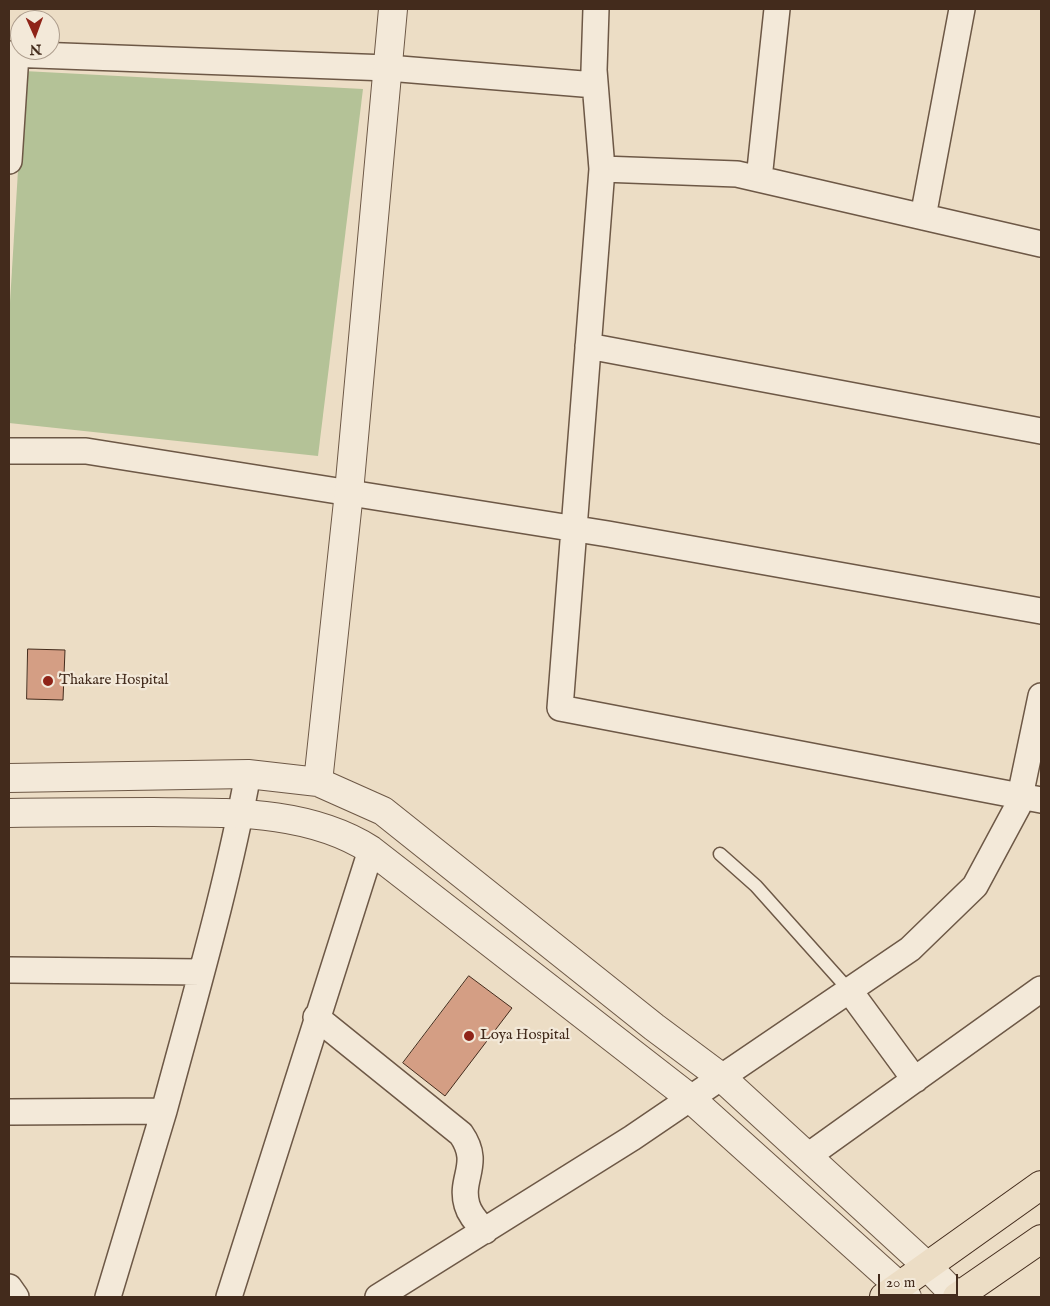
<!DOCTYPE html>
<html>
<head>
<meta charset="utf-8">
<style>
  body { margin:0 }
  #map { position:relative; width:1050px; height:1306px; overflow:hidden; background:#ecddc5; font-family:"IM FELL English",serif }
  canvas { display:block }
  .frame { position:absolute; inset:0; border:10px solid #432b1c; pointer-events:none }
  .north { position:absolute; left:10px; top:10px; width:50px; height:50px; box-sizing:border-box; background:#f3e9d9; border:1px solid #ad9d8d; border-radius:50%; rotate:178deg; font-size:14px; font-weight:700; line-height:20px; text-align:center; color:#432b1c }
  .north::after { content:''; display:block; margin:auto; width:18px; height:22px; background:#8f2418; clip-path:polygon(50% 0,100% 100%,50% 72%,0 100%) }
  .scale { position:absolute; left:878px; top:1274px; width:80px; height:22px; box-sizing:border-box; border:2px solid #432b1c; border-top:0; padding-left:6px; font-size:15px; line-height:18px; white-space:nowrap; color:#432b1c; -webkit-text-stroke:4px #f3e9d9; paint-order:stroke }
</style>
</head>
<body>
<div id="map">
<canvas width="1050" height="1306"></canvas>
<div class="frame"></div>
<div class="north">N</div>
<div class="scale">20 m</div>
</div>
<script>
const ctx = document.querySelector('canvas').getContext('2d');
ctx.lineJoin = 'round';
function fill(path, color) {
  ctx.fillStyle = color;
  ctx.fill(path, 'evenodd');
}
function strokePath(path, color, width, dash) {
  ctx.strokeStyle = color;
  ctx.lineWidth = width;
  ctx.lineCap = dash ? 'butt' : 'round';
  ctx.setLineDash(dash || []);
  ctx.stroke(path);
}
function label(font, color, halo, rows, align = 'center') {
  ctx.font = font + ' "IM FELL English",serif';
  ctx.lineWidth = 4.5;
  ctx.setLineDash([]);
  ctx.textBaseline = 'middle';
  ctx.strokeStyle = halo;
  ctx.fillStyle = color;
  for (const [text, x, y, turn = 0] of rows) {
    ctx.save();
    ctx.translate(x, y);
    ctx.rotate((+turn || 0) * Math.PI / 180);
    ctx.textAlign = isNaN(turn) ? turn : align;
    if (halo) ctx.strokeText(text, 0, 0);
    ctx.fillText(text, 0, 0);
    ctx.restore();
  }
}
fill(new Path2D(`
  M24,71L363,89L318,456L9,423V319Z`), '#b4c297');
const building = new Path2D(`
  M28,649L65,650L63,700L27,699Z
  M469,976L512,1008L445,1096L403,1063Z`);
fill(building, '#d49e84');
strokePath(building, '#432b1c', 1);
const service = new Path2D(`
  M720,854L756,886L849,990`);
const minor = new Path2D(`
  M596,9L594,70L602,169L560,708L1041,800
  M9,54L388,68L595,85
  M9,161L16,54
  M602,169L737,174L1041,244
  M759,179L777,9
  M923,217L962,9
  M588,346L1041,431
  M9,451H86L608,534L1041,611
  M9,970L201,972
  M849,990L915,1080
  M316,1017L461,1134C482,1164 459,1178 467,1205C470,1216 478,1223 485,1231
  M9,1112L164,1111C194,999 227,888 248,774
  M808,1156L1041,989
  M9,1287L16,1297
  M108,1297L164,1111
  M229,1297L371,850
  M378,1297L632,1138L910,949L975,886L1018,806L1041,696`);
const tertiary = new Path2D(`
  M9,778L248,774L318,782L383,811L654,1027L721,1077L927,1266L957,1297
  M318,782L349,492L393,9
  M9,813C57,812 105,812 153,812C226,813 307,809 371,850L690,1098L899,1286L907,1297`);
const primary = new Path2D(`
  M884,1297L1041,1185
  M957,1297L1041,1239`);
strokePath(service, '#6d5846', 15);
strokePath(minor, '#6d5846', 28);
strokePath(tertiary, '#6d5846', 30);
strokePath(primary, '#432b1c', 30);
strokePath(service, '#f3e9d9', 12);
strokePath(minor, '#f3e9d9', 25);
strokePath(tertiary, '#f3e9d9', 28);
strokePath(primary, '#ecddc5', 28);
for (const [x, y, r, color] of [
  [48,681,6,"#8f2418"],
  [469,1036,6,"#8f2418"]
]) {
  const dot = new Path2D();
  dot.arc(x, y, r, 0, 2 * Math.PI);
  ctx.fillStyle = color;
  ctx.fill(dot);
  strokePath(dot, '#f3e9d9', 2);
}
label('15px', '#432b1c', '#f3e9d9', [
  ["Thakare Hospital",59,681],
  ["Loya Hospital",480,1036]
], 'left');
</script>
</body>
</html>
